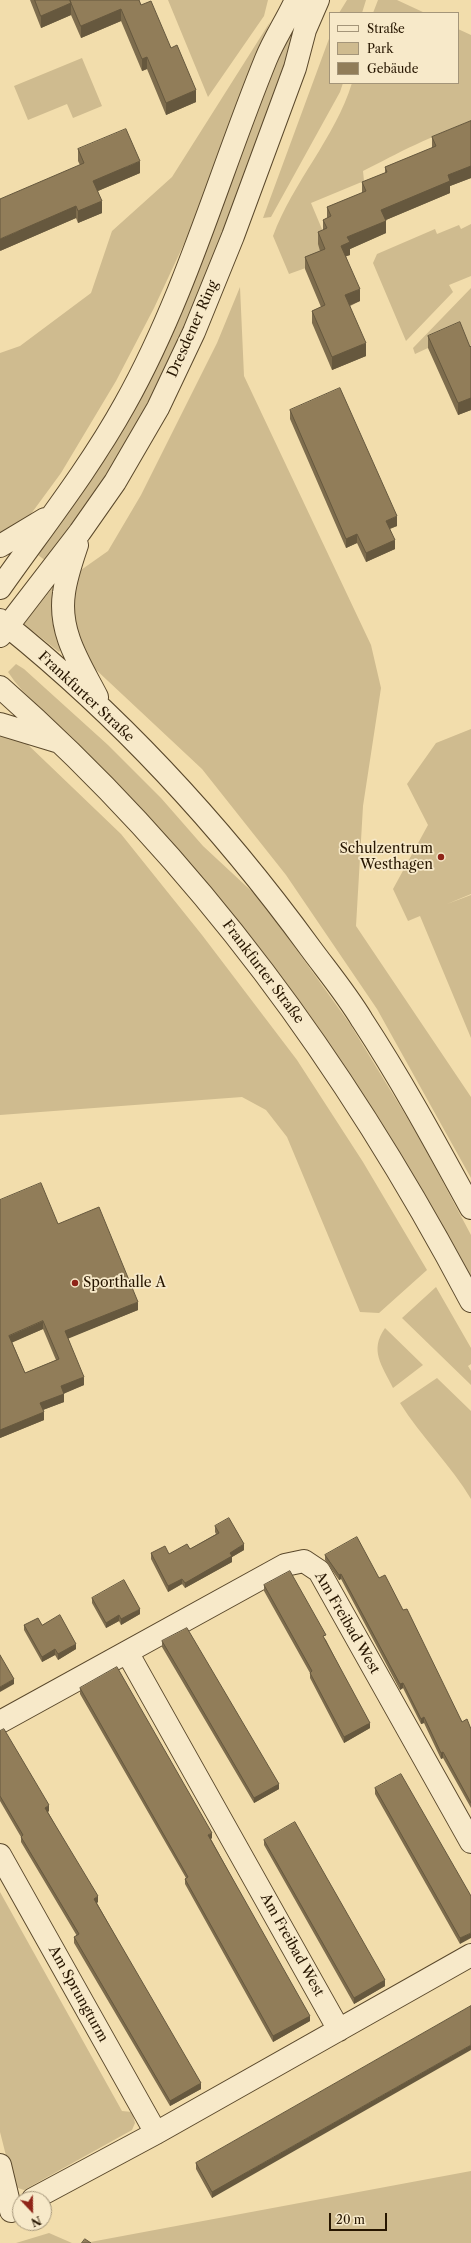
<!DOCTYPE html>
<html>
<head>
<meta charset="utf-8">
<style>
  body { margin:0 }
  #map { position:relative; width:471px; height:2243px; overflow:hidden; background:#f2ddac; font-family:"Libre Caslon Text",serif }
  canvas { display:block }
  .legend { position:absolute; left:329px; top:12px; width:130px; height:72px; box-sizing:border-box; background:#f7e9c9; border:1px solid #a49579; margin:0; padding:5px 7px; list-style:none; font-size:12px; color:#271600 }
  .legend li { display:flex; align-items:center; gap:8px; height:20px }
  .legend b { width:20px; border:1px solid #a49579 }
  .north { position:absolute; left:12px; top:2191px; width:40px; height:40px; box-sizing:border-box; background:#f7e9c9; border:1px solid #a49579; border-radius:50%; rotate:158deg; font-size:11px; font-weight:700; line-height:16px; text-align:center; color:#271600 }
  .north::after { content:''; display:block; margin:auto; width:14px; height:18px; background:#8f2418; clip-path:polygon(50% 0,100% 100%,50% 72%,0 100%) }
  .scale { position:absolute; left:329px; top:2213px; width:58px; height:18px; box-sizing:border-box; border:2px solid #271600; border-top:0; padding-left:5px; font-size:12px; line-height:14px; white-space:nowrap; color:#271600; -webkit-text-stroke:3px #f7e9c9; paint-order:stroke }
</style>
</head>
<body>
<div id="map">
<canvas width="471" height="2243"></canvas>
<ul class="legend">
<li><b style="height:5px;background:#f7e9c9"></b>Straße</li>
<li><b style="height:11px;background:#cfbb8f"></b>Park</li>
<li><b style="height:11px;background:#917d59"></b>Gebäude</li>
</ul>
<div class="north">N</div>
<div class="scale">20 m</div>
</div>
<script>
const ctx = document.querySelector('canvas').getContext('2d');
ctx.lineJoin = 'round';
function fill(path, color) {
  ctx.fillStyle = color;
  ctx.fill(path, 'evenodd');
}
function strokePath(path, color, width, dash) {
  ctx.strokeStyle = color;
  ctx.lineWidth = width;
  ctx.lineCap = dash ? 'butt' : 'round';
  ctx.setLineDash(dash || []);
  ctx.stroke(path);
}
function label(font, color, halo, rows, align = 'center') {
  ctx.font = font + ' "Libre Caslon Text",serif';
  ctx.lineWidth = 3.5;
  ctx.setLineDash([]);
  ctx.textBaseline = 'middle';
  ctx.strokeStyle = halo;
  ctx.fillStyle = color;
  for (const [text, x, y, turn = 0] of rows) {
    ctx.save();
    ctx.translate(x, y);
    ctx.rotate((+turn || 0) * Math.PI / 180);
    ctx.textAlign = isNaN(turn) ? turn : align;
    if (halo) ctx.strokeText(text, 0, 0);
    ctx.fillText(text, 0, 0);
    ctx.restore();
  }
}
fill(new Path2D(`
  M168,0H268L264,16L208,97Z
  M303,0H311L205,278L184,328L149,402L118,457L46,561L38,555L111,451L141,397L216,221L272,74Z
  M347,0H366L362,13H339Z
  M378,0H397L425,13H373Z
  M270,22L197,216L154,308L116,381L61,473L28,518L0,539V353L20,346L91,293L112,231L172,177Z
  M458,29L471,35V125C433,133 397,154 363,171L364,181L311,203L327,241L325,261L289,274L273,236C293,182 335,138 352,83H458Z
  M330,36V83H343L340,92L271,217L263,218Z
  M82,58L102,106L73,118L67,104L28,120L14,86Z
  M471,224V276L449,285L453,292L406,341L373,263L377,254L435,229L437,234L459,225L461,229Z
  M240,287L244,376L371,645L381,688L363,806L356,926L471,1097V1178L377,1009L286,875L202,769L92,666L73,631L74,589L81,570L108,551L141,495L217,343Z
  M471,288V359L428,348L415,354L413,348Z
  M53,587L58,590L63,648L59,652L24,624Z
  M16,664L24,669L108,745L161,798L203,846L260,899L350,1024L419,1137L471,1235V1277C391,1129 299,987 188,861C151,818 113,777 72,737C50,716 25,698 8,672Z
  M471,729V894L447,904L471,895V1038L420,916L408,921L393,889L428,825L407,784L436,743Z
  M0,732L23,740L121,834L202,935L297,1060L363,1162L427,1270L379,1313L360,1312L287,1137L266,1110L242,1097L0,1115Z
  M436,1287L471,1348V1364L468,1366L471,1371V1385L402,1318Z
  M385,1328L423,1365L393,1388C382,1365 369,1351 385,1328Z
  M437,1378L471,1411V1499C451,1465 421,1437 400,1403Z
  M0,1892L122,2111L132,2112L135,2123L132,2130L24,2190L18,2188L13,2183L0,2132Z
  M471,2171V2243H85Z
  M49,2233L72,2243H16Z`), '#cfbb8f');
const minor = new Path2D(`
  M77,545C72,560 66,577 64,593C58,632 80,664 97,697
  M0,546L45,519
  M0,588C43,527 89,469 125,404C186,295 219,174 266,59C274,39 287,20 296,0
  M0,620C118,714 222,827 311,949C328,972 347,995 362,1020C402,1081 436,1144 471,1208
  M0,636L80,532L115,482L158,408L194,332L233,236L295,68L305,30L318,0
  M0,687C198,861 348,1068 471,1301
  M0,724L56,741
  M127,1652L339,2030
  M0,1722L285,1565L304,1561L319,1571L471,1842
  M0,1855L156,2133
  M0,2165L11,2211
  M33,2199L156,2133L471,1955`);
strokePath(minor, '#5a482b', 24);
strokePath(minor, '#f7e9c9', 22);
fill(new Path2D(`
  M30,0H139L141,5L171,48L196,102L166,115L147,69L142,71L121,21L81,38L71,15L41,28Z
  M471,121V178L450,186V193L386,220V233L350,249V255L346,256L360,301L350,306L366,356L332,370L312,323V311L321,307L305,269V257L320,251L318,244V232L323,230V220L327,218V207L362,193V182L385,173V167L432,148V137Z
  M78,149L140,173L98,191L102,213L78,223L76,218L0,251L80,165L78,161Z
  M428,336L470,347L471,346V410L458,415L428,348Z
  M290,410L397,526L390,529L395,549L366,562L357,543L346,548L290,419Z
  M0,1200L58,1224L138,1310L68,1338L84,1385L64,1393V1402L43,1410L44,1420L0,1438ZM43,1329L56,1360L25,1373L12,1342Z
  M215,1526L244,1550L232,1557V1562L185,1588L182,1584L168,1592L151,1559V1553L169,1554L190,1549L216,1534L215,1532Z
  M325,1555L379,1578L403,1610L462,1722L471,1729V1808L443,1758L441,1759L424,1723L421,1724L403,1688L400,1690L341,1579L339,1580L325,1560Z
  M264,1585L326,1640L370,1728L344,1743L310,1678V1673L264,1591Z
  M92,1598L140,1614L121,1625L119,1621L106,1628L92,1603Z
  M24,1625H42L76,1649L58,1660L55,1655L42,1662L24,1630Z
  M162,1641L279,1789L254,1803L162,1647Z
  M80,1688L212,1838L211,1839L310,2021L273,2042L185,1884V1879L186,1878L80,1694Z
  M0,1731L49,1811L48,1812L98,1902L97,1903L201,2089L170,2106L74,1943V1937L77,1936L21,1842V1837L0,1801Z
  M375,1788L471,1896L460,1944L375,1794Z
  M264,1840L385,1986L354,2004L264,1845Z
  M471,2006L212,2198L196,2169V2163Z`), '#7d6c4d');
fill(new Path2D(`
  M71,3V15L41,28V16Z
  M121,9V21L81,38V26Z
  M147,57V69L142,71V59Z
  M196,90V102L166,115V103Z
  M140,161V173L93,193V181Z
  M471,166V178L450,186V193L381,222V210L448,175Z
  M102,201V213L78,223V211Z
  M76,206V218L0,251V239Z
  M386,221V233L350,249V255L341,258V246L347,237Z
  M360,289V301L345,307V295Z
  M366,343V356L332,370V357Z
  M471,398V410L458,415V403Z
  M397,516V526L386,530V521Z
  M357,534V543L346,548V539Z
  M395,540V549L366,562V553Z
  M138,1302V1310L65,1340V1331Z
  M43,1321V1329L9,1344V1336Z
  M84,1377V1385L61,1395V1386Z
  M64,1394V1402L40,1411V1403Z
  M44,1412V1420L0,1438V1430Z
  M244,1544V1550L232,1557V1562L185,1588V1583L230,1553Z
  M341,1574V1579L339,1580V1575Z
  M182,1579V1584L168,1592V1586Z
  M140,1609V1614L121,1625V1619Z
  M119,1615V1621L106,1628V1623Z
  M76,1644V1649L58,1660V1654Z
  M55,1649V1655L42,1662V1657Z
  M14,1679V1684L0,1692V1687Z
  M403,1683V1688L400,1690V1684Z
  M424,1717V1723L421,1724V1719Z
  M370,1723V1728L344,1743V1737Z
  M443,1752V1758L441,1759V1753Z
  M279,1784V1789L254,1803V1798Z
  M49,1805V1811L45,1813V1808Z
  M212,1833V1838L208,1840V1835Z
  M98,1896V1902L94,1904V1899Z
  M471,1933V1938L460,1944V1938Z
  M385,1980V1986L354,2004V1998Z
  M310,2016V2021L273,2042V2036Z
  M471,2045V2050L212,2198V2192Z
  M201,2083V2089L170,2106V2101Z`), '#66583e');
const building = new Path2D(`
  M35,0H70L71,3L41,16Z
  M70,0H139L141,5L151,1L171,48L177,45L196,90L166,103L147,57L142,59L121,9L81,26Z
  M471,121V166L448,175L450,181L381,210L386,221L347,237L350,242L341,246L360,289L345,295L366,343L332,357L312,311L325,305L305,257L325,249L318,232L327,228L323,220L331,216L327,207L366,191L362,182L387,172L385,167L436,146L432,137Z
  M126,129L140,161L93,181L102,201L78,211L76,206L0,239V199L84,163L78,149Z
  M460,322L470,347L471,346V398L458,403L428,336Z
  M340,388L397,516L386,521L395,540L366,553L357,534L346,539L290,410Z
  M41,1183L58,1224L99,1207L138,1302L65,1331L84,1377L61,1386L64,1394L40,1403L44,1412L0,1430V1200ZM43,1321L59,1359L25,1373L9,1336Z
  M229,1518L244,1544L230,1553L232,1556L185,1583L182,1579L168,1586L151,1553L165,1546L169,1554L187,1544L190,1549L219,1533L215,1526Z
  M357,1537L379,1578L385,1575L403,1610L407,1609L462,1722L467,1719L471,1729V1803L443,1752L441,1753L424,1717L421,1719L403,1683L400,1684L341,1574L339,1575L325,1555Z
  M290,1571L326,1635L323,1636L370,1723L344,1737L310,1673L312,1671L264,1585Z
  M124,1580L140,1609L121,1619L119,1615L106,1623L92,1598Z
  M60,1615L76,1644L58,1654L55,1649L42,1657L24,1625L38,1618L42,1625Z
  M187,1628L279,1784L254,1798L162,1641Z
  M0,1655L14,1679L0,1687Z
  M117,1667L212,1833L208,1835L310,2016L273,2036L185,1879L188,1877L80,1688Z
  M4,1729L49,1805L45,1808L98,1896L94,1899L201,2083L170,2101L74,1937L79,1934L21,1837L23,1835L0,1796V1731Z
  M401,1774L471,1896V1933L460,1938L375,1788Z
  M295,1822L385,1980L354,1998L264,1840Z
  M471,2006V2045L212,2192L196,2163Z
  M85,2239L91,2243H82Z`);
fill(building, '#917d59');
strokePath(building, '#66583e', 1);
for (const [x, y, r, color] of [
  [441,857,4,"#8f2418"],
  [75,1283,4,"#8f2418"]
]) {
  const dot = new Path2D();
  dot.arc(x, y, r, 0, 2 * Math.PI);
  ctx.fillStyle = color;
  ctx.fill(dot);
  strokePath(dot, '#f7e9c9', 1.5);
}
label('14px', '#271600', '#f7e9c9', [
  ["Dresdener Ring",193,329,-66],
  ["Frankfurter Straße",86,697,43],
  ["Frankfurter Straße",263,972,53],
  ["Am Freibad West",347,1623,60],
  ["Am Freibad West",292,1945,61],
  ["Am Sprungturm",78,1994,61]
]);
label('14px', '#271600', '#f7e9c9', [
  ["Schulzentrum",433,849],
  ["Westhagen",433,865],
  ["Sporthalle A",83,1283,"left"]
], 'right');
</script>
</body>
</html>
